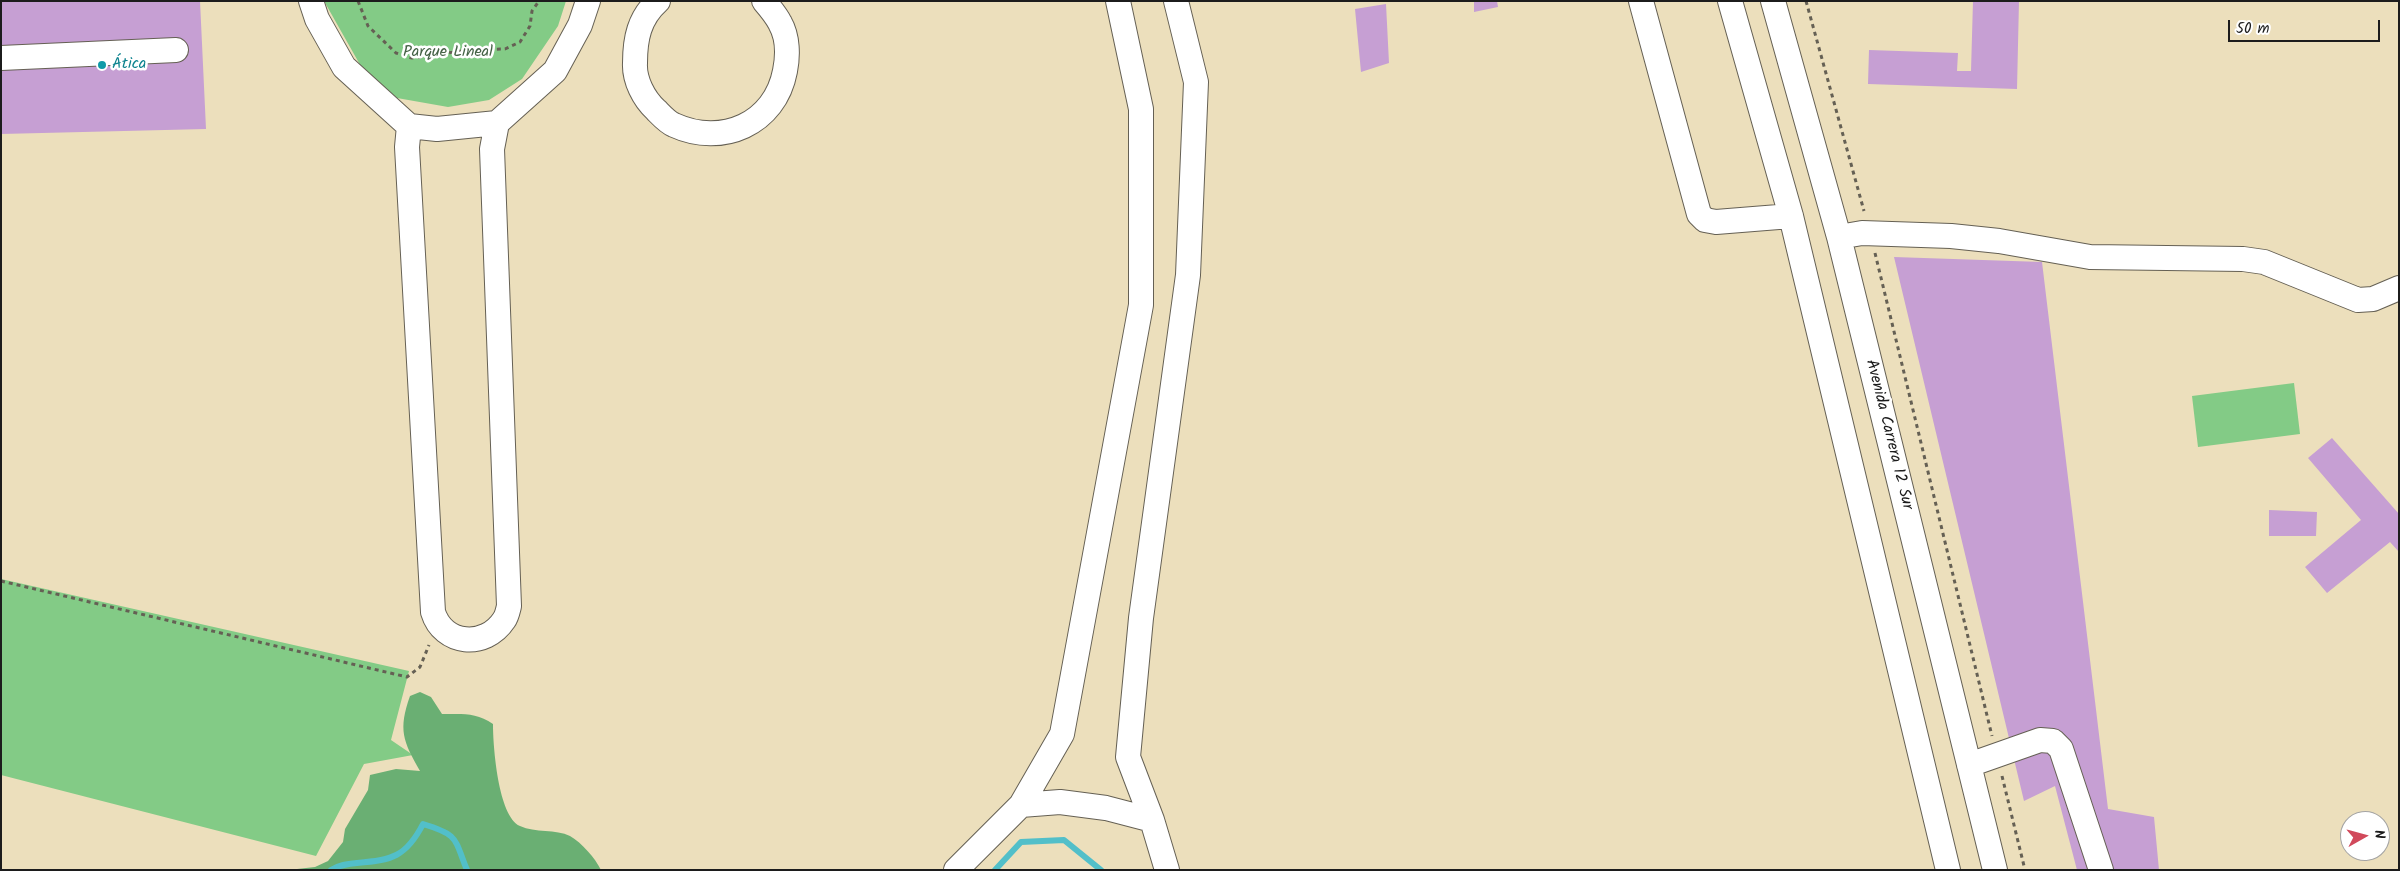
<!DOCTYPE html>
<html>
<head>
<meta charset="utf-8">
<style>
  body { margin:0 }
  #map { position:relative; width:2400px; height:871px; overflow:hidden; background:#ecdfbc; font-family:Kalam,sans-serif }
  canvas { display:block }
  .frame { position:absolute; inset:0; border:2px solid #1c1c1c; pointer-events:none }
  .north { position:absolute; left:2340px; top:811px; width:50px; height:50px; box-sizing:border-box; background:#fff; border:1px solid #a4a4a4; border-radius:50%; rotate:83deg; font-size:14px; font-weight:700; line-height:20px; text-align:center; color:#1c1c1c }
  .north::after { content:''; display:block; margin:auto; width:18px; height:22px; background:#d1495b; clip-path:polygon(50% 0,100% 100%,50% 72%,0 100%) }
  .scale { position:absolute; left:2228px; top:20px; width:152px; height:22px; box-sizing:border-box; border:2px solid #1c1c1c; border-top:0; padding-left:6px; font-size:15px; line-height:18px; white-space:nowrap; color:#1c1c1c; -webkit-text-stroke:4px #fff; paint-order:stroke }
</style>
</head>
<body>
<div id="map">
<canvas width="2400" height="871"></canvas>
<div class="frame"></div>
<div class="north">N</div>
<div class="scale">50 m</div>
</div>
<script>
const ctx = document.querySelector('canvas').getContext('2d');
ctx.lineJoin = 'round';
function fill(path, color) {
  ctx.fillStyle = color;
  ctx.fill(path, 'evenodd');
}
function strokePath(path, color, width, dash) {
  ctx.strokeStyle = color;
  ctx.lineWidth = width;
  ctx.lineCap = dash ? 'butt' : 'round';
  ctx.setLineDash(dash || []);
  ctx.stroke(path);
}
function label(font, color, halo, rows, align = 'center') {
  ctx.font = font + ' Kalam,sans-serif';
  ctx.lineWidth = 5;
  ctx.setLineDash([]);
  ctx.textBaseline = 'middle';
  ctx.strokeStyle = halo;
  ctx.fillStyle = color;
  for (const [text, x, y, turn = 0] of rows) {
    ctx.save();
    ctx.translate(x, y);
    ctx.rotate((+turn || 0) * Math.PI / 180);
    ctx.textAlign = isNaN(turn) ? turn : align;
    if (halo) ctx.strokeText(text, 0, 0);
    ctx.fillText(text, 0, 0);
    ctx.restore();
  }
}
fill(new Path2D(`
  M324,1H566L558,26L522,79L489,100L448,107L397,98L363,70Z
  M2294,383L2300,434L2198,447L2192,396Z
  M1,579L409,671L391,740L413,755L364,764L316,856L1,775Z`), '#83cb86');
fill(new Path2D(`
  M420,692L431,697L442,714C462,714 476,712 493,724C493,746 498,816 520,826C535,833 556,829 570,836C582,843 595,858 601,870H288L315,867L328,861L343,842L345,829L368,790L370,775L396,769L420,771C403,741 398,730 410,696Z`), '#6aaf73');
strokePath(new Path2D(`
  M331,870C339,865 347,864 357,863C392,860 406,857 423,824C459,835 454,838 467,870
  M995,870L1021,842L1064,840L1101,870`), '#52bfc9', 6);
fill(new Path2D(`
  M1,1H200L206,129L1,134Z
  M1474,1H1497L1498,7L1474,12Z
  M1973,1H2019L2017,89L1868,84L1869,50L1958,53L1957,71H1971Z
  M1386,4L1389,63L1361,72L1355,9Z
  M1894,257L2042,262L2108,809L2154,817L2159,870H2077L2055,786L2024,801Z
  M2332,438L2399,514V552L2390,542L2327,593L2305,567L2361,520L2308,458Z
  M2269,510L2317,512L2316,536H2269Z`), '#c69fd3');
const minor = new Path2D(`
  M311,1L317,19L344,67L409,126L437,129L497,123L555,71L580,25L588,1
  M658,1C639,18 635,39 635,63C634,80 644,99 656,110C661,115 667,122 674,125C722,147 775,124 785,71C788,56 788,37 780,23C776,15 770,8 764,1
  M1641,1L1699,214L1705,220L1716,222L1791,216
  M1730,1L1791,216L1948,870
  M1773,1L1839,237L1995,870
  M1,58L176,50
  M409,126L407,147L433,612C443,645 485,649 504,620C507,616 508,610 509,606L492,149L497,123
  M1839,237L1862,233L1951,236L1999,241L2090,257L2243,259L2264,262L2358,300L2373,299L2399,288
  M1969,765L2040,740L2053,741L2061,749L2101,870
  M1021,805L1060,802L1106,808L1152,820
  M956,870L1021,805L1062,734L1141,305V109L1118,1
  M1167,870L1152,820L1128,757L1141,618L1188,275L1196,82L1176,1`);
strokePath(minor, '#656054', 26);
strokePath(new Path2D(`
  M358,1L368,26L396,53L412,58L468,50L505,49L520,42L530,26L532,11L539,1
  M1806,1L1864,211
  M1875,253L1992,736
  M1,581L407,677L420,667L429,645
  M2002,776L2025,870`), '#656054', 3, [4, 4]);
strokePath(minor, '#fff', 24);
for (const [x, y, r, color] of [
  [102,65,5,"#0f9aa8"]
]) {
  const dot = new Path2D();
  dot.arc(x, y, r, 0, 2 * Math.PI);
  ctx.fillStyle = color;
  ctx.fill(dot);
  strokePath(dot, '#fff', 2);
}
label('16px', '#456246', '#fff', [
  ["Parque Lineal",448,53]
]);
label('16px', '#0d838f', '#fff', [
  ["Ática",112,65]
], 'left');
label('16px', '#1c1c1c', '#fff', [
  ["Avenida Carrera 12 Sur",1888,435,76]
]);
</script>
</body>
</html>
